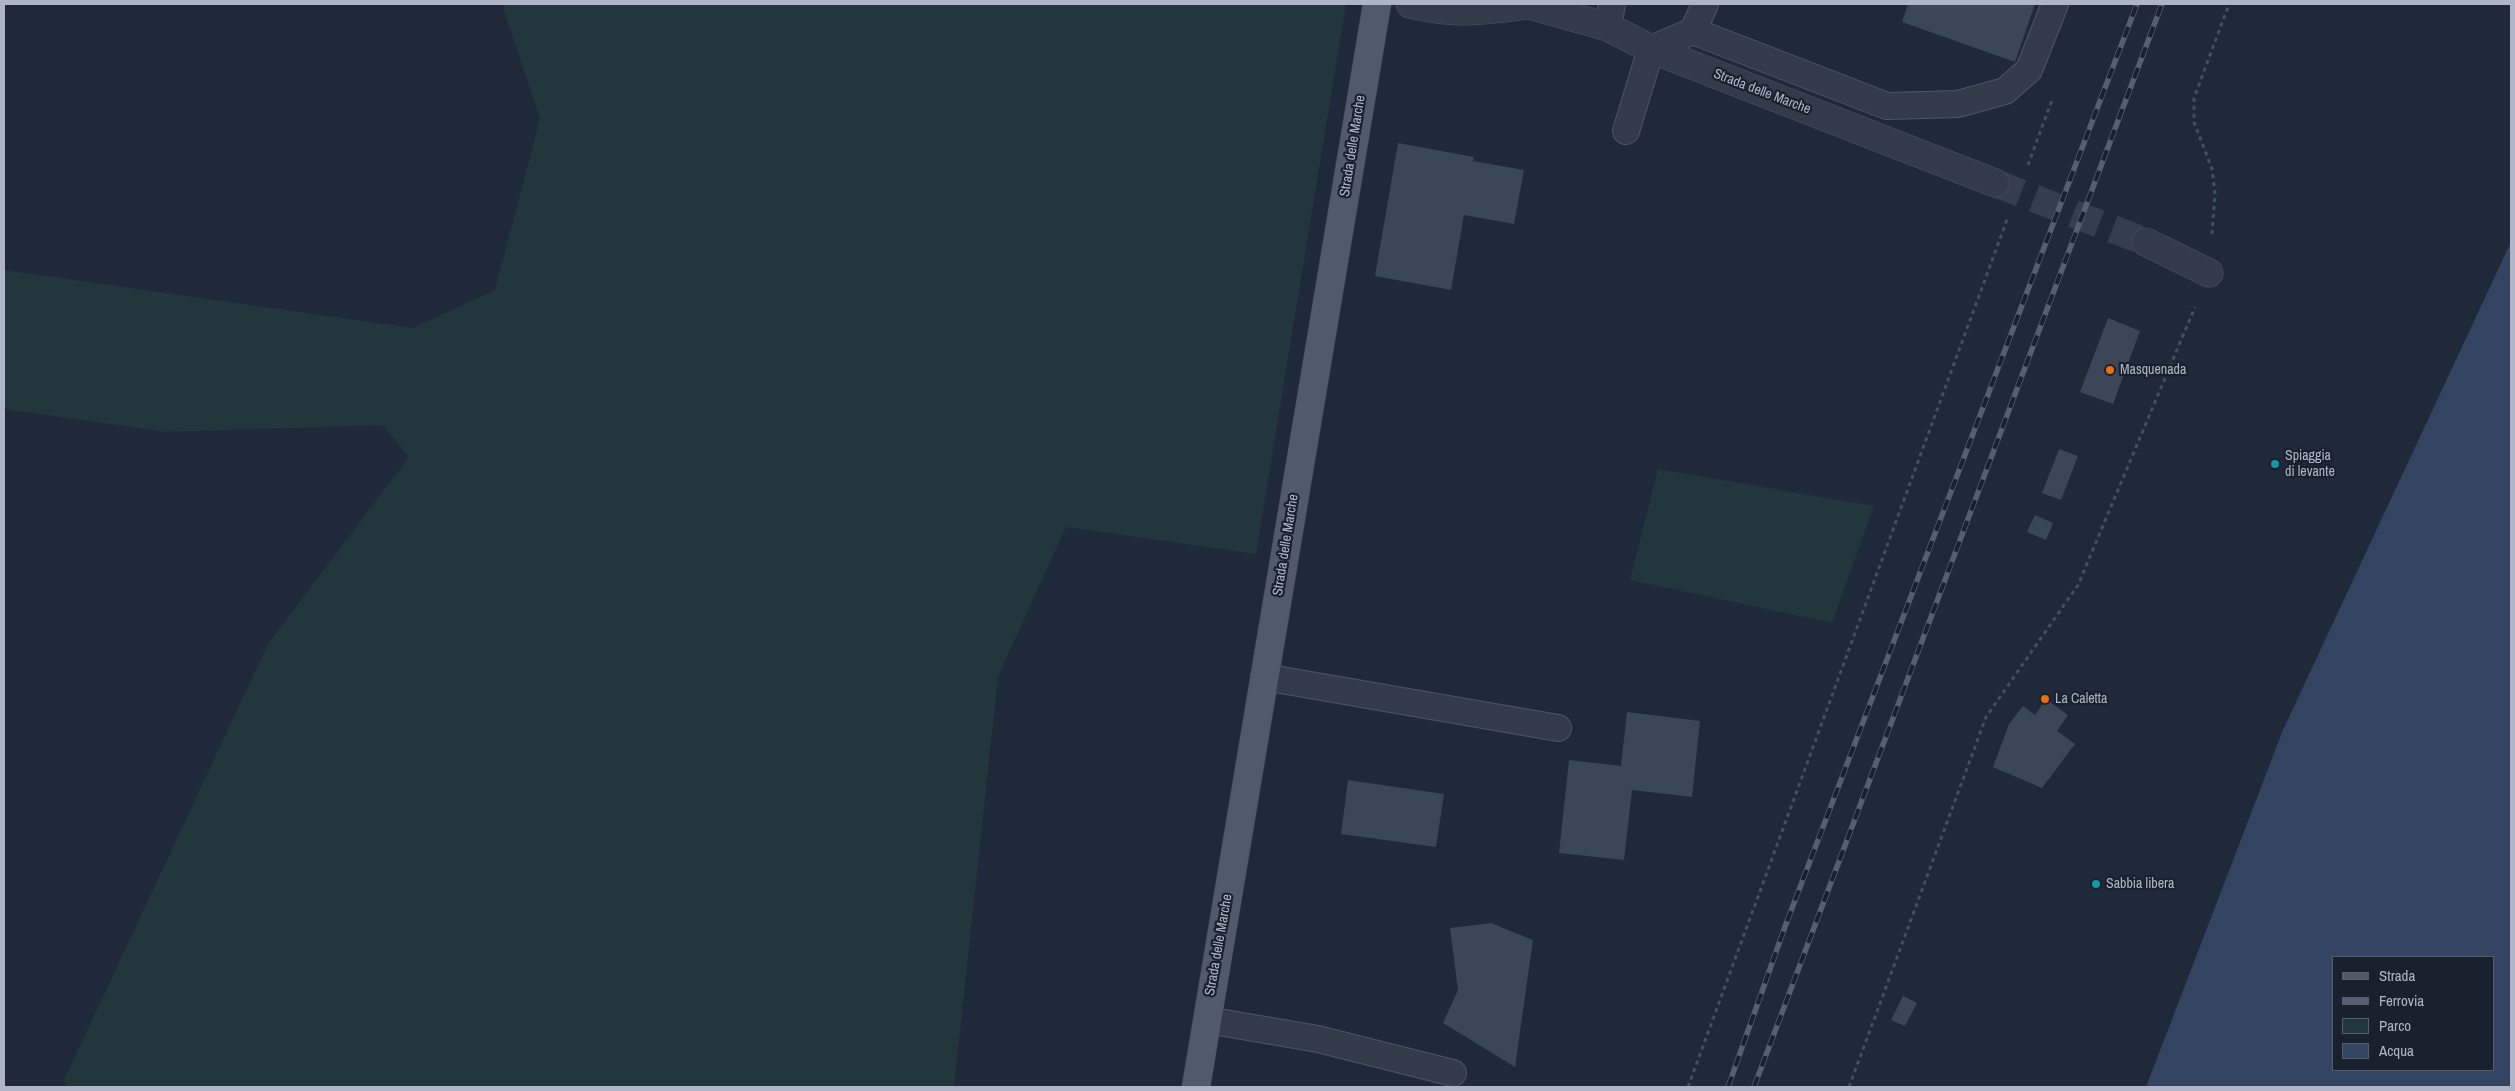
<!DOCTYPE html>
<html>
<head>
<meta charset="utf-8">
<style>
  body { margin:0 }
  #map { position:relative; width:2515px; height:1091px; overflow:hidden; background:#1f293a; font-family:"Archivo Narrow",sans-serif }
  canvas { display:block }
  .frame { position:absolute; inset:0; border:5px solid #aeb6c6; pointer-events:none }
  .legend { position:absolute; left:2332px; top:956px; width:162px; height:115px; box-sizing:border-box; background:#19212e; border:1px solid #555d6b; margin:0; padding:6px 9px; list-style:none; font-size:15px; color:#aeb6c6 }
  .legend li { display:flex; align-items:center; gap:10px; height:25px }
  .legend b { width:25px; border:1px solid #555d6b }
</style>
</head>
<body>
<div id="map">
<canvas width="2515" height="1091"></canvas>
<div class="frame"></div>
<ul class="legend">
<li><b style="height:6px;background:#515a6a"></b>Strada</li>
<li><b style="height:6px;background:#555f71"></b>Ferrovia</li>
<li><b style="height:14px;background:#21373b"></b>Parco</li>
<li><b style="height:14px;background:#324462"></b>Acqua</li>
</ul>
</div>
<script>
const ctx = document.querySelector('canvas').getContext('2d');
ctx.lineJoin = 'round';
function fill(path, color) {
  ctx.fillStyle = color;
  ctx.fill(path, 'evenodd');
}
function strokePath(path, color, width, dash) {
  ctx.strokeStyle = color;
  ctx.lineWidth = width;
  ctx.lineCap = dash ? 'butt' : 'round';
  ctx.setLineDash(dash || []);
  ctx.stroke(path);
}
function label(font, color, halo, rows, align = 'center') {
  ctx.font = font + ' "Archivo Narrow",sans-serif';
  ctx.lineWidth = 4.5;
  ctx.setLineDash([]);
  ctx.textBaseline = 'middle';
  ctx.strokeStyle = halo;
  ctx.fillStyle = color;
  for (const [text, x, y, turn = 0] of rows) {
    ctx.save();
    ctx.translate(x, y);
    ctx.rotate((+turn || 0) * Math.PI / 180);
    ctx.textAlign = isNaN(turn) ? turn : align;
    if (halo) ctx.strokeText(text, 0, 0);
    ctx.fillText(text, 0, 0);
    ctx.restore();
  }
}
fill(new Path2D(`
  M502,4H1346L1256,554L1066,527L998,677L954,1087H67L64,1080L268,644L409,457L382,425L167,432L4,409V270L413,328L495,290L540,119Z
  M1658,469L1874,506L1832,623L1630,580Z`), '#21373b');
fill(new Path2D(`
  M2511,242V1087H2146L2283,730ZM2334,957H2494V1070H2334Z`), '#324462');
fill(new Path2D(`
  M1908,4H2035L2015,62L1902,22Z
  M1398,143L1474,157L1473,161L1524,170L1514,224L1464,215L1451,290L1375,276Z
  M2108,318L2140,331L2113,404L2080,392Z
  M2059,449L2078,456L2061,500L2042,493Z
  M2035,515L2053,523L2046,540L2027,532Z
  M2046,699L2068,715L2057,731L2075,744L2042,788L1993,767L2009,724L2023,706L2035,715Z
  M1627,712L1700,721L1692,797L1632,790L1624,860L1559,853L1569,760L1621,766Z
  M1348,780L1444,794L1436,847L1341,834Z
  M1491,923L1533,940L1515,1067L1443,1023L1458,990L1450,928Z
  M1903,996L1917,1003L1905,1026L1891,1020Z`), '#3b4759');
strokePath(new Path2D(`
  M1995,183L2146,242`), '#343e4f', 28, [28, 14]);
const lane = new Path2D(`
  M1608,27L1612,4
  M1693,31L1887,106L1958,104L2005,91L2029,70L2055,4
  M1626,131L1651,49L1693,31L1705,4
  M1264,677L1558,728
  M1207,1020L1318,1039L1453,1073`);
const street = new Path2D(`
  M1410,4C1453,15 1485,11 1528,5
  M1526,4L1608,27L1651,49L1995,183
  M2146,242L2209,273`);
const primary = new Path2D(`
  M1196,1087L1377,4`);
strokePath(lane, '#4e5664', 28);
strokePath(street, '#4e5664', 29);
strokePath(primary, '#3d4553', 29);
strokePath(new Path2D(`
  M2028,165L2052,100
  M2212,234L2215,193L2212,169L2194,122V98L2229,4
  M1688,1087L2008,217
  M1849,1087L1986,717L2078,585L2195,307`), '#3f5458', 3, [4, 4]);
strokePath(lane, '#333b4a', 26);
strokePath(street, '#333b4a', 28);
strokePath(primary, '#515a6a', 28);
const rail = new Path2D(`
  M1728,1087L1786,924L2137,4
  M1754,1087L2162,4`);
strokePath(rail, '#555f71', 5.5);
strokePath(rail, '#19212e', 4, [11]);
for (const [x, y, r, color] of [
  [2110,370,5,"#e8710a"],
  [2275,464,5,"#0f9aa8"],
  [2045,699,5,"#e8710a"],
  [2096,884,5,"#0f9aa8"]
]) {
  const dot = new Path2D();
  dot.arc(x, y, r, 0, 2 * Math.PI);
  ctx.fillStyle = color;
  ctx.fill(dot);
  strokePath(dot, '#19212e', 2);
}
label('14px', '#aeb6c6', '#19212e', [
  ["Strada delle Marche",1762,92,21],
  ["Strada delle Marche",1353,146,-81],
  ["Strada delle Marche",1286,545,-81],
  ["Strada delle Marche",1219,945,-80]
]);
label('14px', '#aeb6c6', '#19212e', [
  ["Masquenada",2120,370],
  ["Spiaggia",2285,456],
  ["di levante",2285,472],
  ["La Caletta",2055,699],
  ["Sabbia libera",2106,884]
], 'left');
</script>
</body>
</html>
